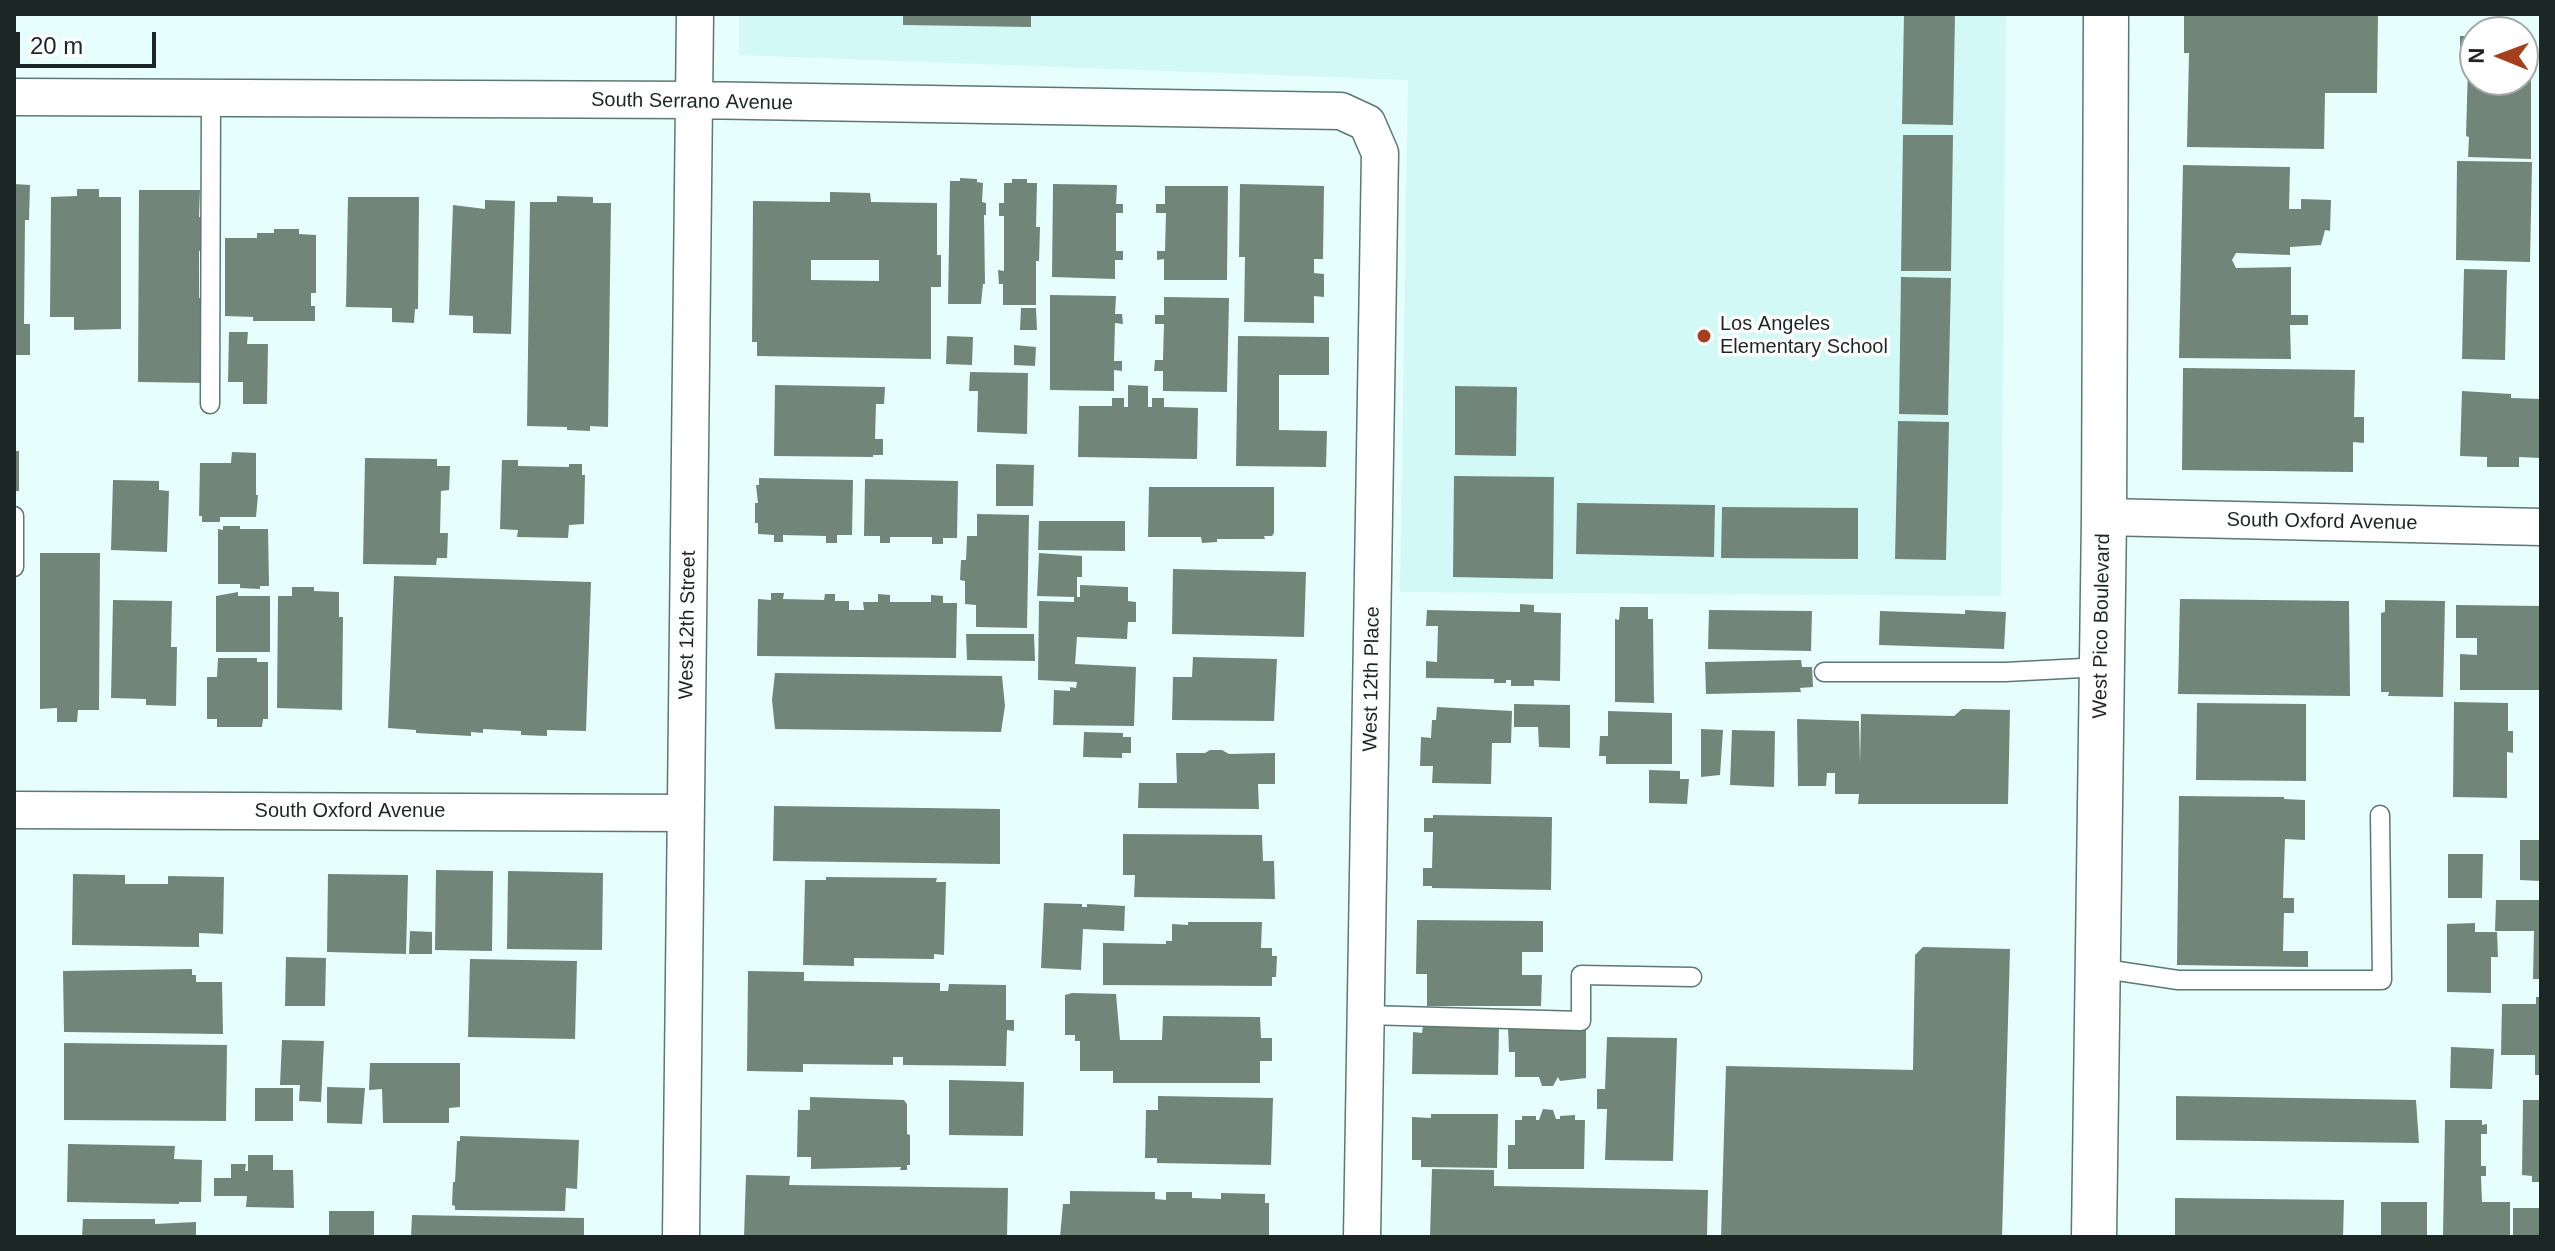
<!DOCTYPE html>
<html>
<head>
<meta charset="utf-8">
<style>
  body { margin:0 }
  #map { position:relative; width:2555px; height:1251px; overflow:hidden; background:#e7fffc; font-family:Helvetica,sans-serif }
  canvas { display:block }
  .frame { position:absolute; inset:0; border:16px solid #1b2625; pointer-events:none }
  .north { position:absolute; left:2459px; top:16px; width:80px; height:80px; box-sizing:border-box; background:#fff; border:2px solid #a4a8a8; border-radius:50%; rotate:271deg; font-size:22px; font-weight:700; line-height:32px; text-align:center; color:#1b2625 }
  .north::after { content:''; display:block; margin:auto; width:28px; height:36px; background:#a63f1b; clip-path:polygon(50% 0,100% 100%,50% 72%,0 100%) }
  .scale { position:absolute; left:16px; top:32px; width:140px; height:36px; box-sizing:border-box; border:4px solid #1b2625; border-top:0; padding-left:10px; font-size:24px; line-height:28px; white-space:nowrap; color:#1b2625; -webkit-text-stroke:6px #fff; paint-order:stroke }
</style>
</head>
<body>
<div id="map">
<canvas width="2555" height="1251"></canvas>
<div class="frame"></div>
<div class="north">N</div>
<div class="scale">20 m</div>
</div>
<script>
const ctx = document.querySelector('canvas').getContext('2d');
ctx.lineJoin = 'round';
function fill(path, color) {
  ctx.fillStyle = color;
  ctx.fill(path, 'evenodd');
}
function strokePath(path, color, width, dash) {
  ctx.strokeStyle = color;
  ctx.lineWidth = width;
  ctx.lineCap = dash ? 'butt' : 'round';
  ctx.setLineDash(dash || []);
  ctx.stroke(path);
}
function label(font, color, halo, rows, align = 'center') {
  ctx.font = font + ' Helvetica,sans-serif';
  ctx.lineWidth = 7;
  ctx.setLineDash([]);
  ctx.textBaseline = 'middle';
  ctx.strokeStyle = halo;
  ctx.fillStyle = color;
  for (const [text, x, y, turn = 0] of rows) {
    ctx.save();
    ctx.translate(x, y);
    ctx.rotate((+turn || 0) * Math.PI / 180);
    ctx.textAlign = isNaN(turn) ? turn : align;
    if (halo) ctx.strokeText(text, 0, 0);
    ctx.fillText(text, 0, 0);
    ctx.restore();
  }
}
fill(new Path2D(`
  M739,14H2006L2001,596L1400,592L1408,80L739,55Z`), '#d2f9f5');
fill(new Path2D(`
  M903,14H1031V27L903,25Z
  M1904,14H1955L1953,125L1902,124Z
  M2184,14H2378L2377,93H2325L2324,149L2187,147L2189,53H2184Z
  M2460,36H2475V57H2460Z
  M2468,67L2475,68V80H2523V69L2531,70V159L2468,157L2469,137L2466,136Z
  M1903,135H1953L1951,271H1901Z
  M2457,161L2532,162L2530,262L2456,260Z
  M2183,165L2290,167L2289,209H2301V199L2331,200L2330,231L2325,230L2321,245L2290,247V255L2236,253L2232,260L2236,268L2291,267V315H2308V325H2290L2291,359L2179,358Z
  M960,178L977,179V182L983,183L982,202L986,203V215H984L985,284H983L981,304H948L950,181H960Z
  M1012,179H1027V183H1037L1036,227H1040L1039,261H1036V305H1003V284H999L998,270L1004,271V216H999V203H1004V183H1012Z
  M14,184L30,185L29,220H25L24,324H30V355H14Z
  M1053,184L1117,185L1116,204H1123V213H1116V251H1123V260H1115V279L1052,277Z
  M1240,184L1324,186L1323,259H1314V273L1324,274V297L1314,296V323L1244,322L1245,257H1239Z
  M1165,186H1228L1227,280H1164V259L1157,260V251H1165L1166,213H1156V204H1165Z
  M77,189H99V197H121V329L74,330V317H50L51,197L77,196Z
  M139,190H200L199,217H207L206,251H199V298H207L206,383L138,382Z
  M830,192L870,193L871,202L937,203V255H941V287H931V359L757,356V342H752L753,201L830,202ZM811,260H879V281L811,280Z
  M557,196L593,197V203H611L608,427L590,426V431L567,430V427L527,426L530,202H557Z
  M348,197H419L418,309H415L414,323L392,322V308L346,307Z
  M485,200L515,201L511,334L473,333V316L449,315L453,205L485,209Z
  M274,229H299V234L316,235V293H311V306H315V321H253V317L225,316V238H257V233H274Z
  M2464,269L2507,270L2505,360L2462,359Z
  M1901,277L1951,278L1948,415L1899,414Z
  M1050,295L1116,296L1115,314H1122L1123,324L1115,323L1114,361H1122V371L1114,370V391L1050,390Z
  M1164,297L1229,298L1227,392L1163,391V371H1154L1155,360H1163L1164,324H1155V315H1164Z
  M1021,308H1036L1037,330H1020Z
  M229,332H248L247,344H268L267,404H243V382H228Z
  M947,336L973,337L972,365L946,364Z
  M1238,336L1329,337V375H1279V430L1327,431L1326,467L1236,466Z
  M1014,345L1036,347L1035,366L1014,365Z
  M2183,368L2355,370L2354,417H2364V443L2353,442V472L2182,470Z
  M970,372L1028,373L1027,434L977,432L978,391H969Z
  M775,385L885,387L884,404H876L875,439H883V455H873V457L774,456Z
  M1128,385L1148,386V407H1152V398H1164V407L1198,408L1197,459L1078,457L1079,406H1112V398H1124V407H1128Z
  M1455,386L1517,387L1516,456L1455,455Z
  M2462,391L2511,394V398L2541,399V458L2519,457V467H2487V457L2460,456Z
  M1898,421L1949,422L1946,560L1895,559Z
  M14,451H19V491H14Z
  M232,452L256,453V495H258L256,517H220V522H202V516H199L200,463H231Z
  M365,458L437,459V466H450L449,490L441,491L440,533H448L447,558H437L436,565L363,564Z
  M502,460H518V466L569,467V464H582V475H585L584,524L569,525L568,538L517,537L518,530L500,529Z
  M996,464L1034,465L1033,506H996Z
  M1454,476L1554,477L1553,579L1453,577Z
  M759,478L853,480L852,535H837V543H826V536L783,535V542H774V535L758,534V523H755V503H758L756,485H759Z
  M865,479L958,481L957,538H943V544H932V537H890V543H880V536H864Z
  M113,480L159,481V490L169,491L167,552L111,550Z
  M1149,487H1274V533L1272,536H1264L1265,539H1217V542L1202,543L1201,537H1148Z
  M1577,503L1715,505L1714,557L1576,554Z
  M1722,507L1858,508V559L1721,558Z
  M977,514L1029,515L1027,628L976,627V605L965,604V581L960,580L961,560H966L967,536H977Z
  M1039,521H1125V551L1038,550Z
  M223,526H240V529H268L269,586H260V589L240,588V584H218V529L223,530Z
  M40,553H100L99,710H78L77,722H57V708L40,709Z
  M1039,553L1082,556V577H1077V597H1080V585L1128,587V601L1136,602V622H1128L1127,639L1077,637L1075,664L1136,667L1134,726L1053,725L1054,690L1070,691V687L1076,688L1077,682L1038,680L1039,601L1074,602V597L1037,596Z
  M1173,569L1306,572L1304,637L1172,634Z
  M394,576L591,582L586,731L547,730V736L521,735V731L483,729V733L471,732V736L416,733V730L388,728Z
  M292,587H314V591L339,592V617H343L342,710L277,708L278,596H292Z
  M238,592V596H270V652H216V596Z
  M771,593H784L783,599L824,600L825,594H835V601H849V610H864L863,602H878V594L890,595V602H931V595L943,596V603H957L956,658L757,656L758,599L771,600Z
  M2180,599L2349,601L2350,696L2178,694Z
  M113,600L172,601L171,647H177L176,706L146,705V699L111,698Z
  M2385,600L2445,601L2443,697L2388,696L2389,692H2381V613L2385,612Z
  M1520,604L1534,605V612L1561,613L1560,681L1534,680V686H1511V680H1506V683H1494V679L1426,678V661L1437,662L1438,626H1426L1427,610L1520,612Z
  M2456,605L2541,606V690H2460V654L2477,655V638H2456Z
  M1620,607H1648V619H1653L1654,703L1615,702V619L1619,620Z
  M1709,610L1812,611L1811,651L1708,649Z
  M1965,610L2006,612L2004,649L1879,645L1880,611L1965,614Z
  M966,634H1034L1035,661L967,660Z
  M1193,657L1277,659L1274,721L1172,720L1173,677H1192Z
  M218,658H257V662H268V719H263L262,727H217V719H207V677H217Z
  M1801,660L1802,667H1812L1813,687L1800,688L1801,692L1706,694L1705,662Z
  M775,673L1002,676L1005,706L1001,732L775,729L772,700Z
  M2454,702L2508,703V731H2513V753L2507,752V798L2453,797Z
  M2197,703L2306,704V781L2196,780Z
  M1514,704L1570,705V748L1539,747L1538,727H1514Z
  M1437,707L1512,711L1511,743H1492L1491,784L1432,783L1433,766H1420L1421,737L1431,738L1432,720H1436Z
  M1962,709L2010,710L2008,804H1858L1859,794H1835V773H1827L1826,786H1798L1797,719L1859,721L1860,763L1861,714L1954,716Z
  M1608,711L1672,713V764H1606V756H1599L1600,736H1608Z
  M1701,729L1723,730L1720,775L1701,777Z
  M1732,730L1775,731L1774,787L1730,785Z
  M1084,732L1123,733V737H1131V753H1122V758L1083,757Z
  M1210,750H1222L1229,754L1275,753V784H1258L1259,809L1138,808L1139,783H1177L1176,753H1205Z
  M1649,770L1680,771V779H1689L1687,804L1649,803Z
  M2179,796L2284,797V799L2305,800V840L2285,839L2283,898H2294V913H2284L2283,951H2308V967L2177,965Z
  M774,806L1000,809V864L773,861Z
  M1433,815L1552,817L1551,890L1432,888V886H1423V868H1432L1433,832H1424V818H1433Z
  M1123,834L1262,835L1263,861H1274L1275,899L1134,897L1135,875H1123Z
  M2520,840H2541V881L2520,880Z
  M2448,854H2483L2482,898H2448Z
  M436,870L493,871L492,951L435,950Z
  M508,871L603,873L602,950L507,949Z
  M73,874L125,875V884H168V876L224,877L223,934L199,933V947L72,945Z
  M328,874L408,875L406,954L327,952Z
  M826,877L937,878L936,882H946L944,955L934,954V959L854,958V966L803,965L805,880H826Z
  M2496,900H2541V979H2533L2534,931H2495Z
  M1044,903L1082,904V907H1087V904L1125,906L1124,931L1083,929L1081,970L1041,968Z
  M1417,920L1543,921V952H1522V975H1542L1541,1006H1427V974H1416Z
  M1188,922H1262L1261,948H1272V956H1277L1276,977H1272V986L1103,985V943L1166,944V941H1172V924L1188,925Z
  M2475,923V932H2497L2498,957H2491V993L2447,992V924Z
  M410,931L432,932V954H409Z
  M1923,947L2010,949L2002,1237H1721L1726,1066L1913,1070L1915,955Z
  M286,957L326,958L325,1006H285Z
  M470,959L577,961L575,1039L468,1037Z
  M192,969V975H196V982H222L223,1034L64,1032L63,971Z
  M748,971L804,972V981L940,983V991H948L949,984L1006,985V1020H1014V1031L1007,1030L1006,1066L903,1065V1057H893V1065L803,1064V1072L747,1071Z
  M1072,993L1116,994L1120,1040H1162L1163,1016L1260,1017L1261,1038H1272V1061H1260V1083H1113V1071H1080V1041H1075V1035H1065V995Z
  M2536,997H2541V1075H2535V1055H2501L2502,1004H2536Z
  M1423,1026L1499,1027L1498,1075L1412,1074L1413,1032L1422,1033Z
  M1508,1028H1586V1078L1560,1081L1558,1077L1553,1086H1542L1539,1077H1515V1052H1509Z
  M1607,1037L1677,1038L1673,1161L1605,1160L1607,1109H1597V1089H1605Z
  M282,1040L324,1041L321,1102L299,1101L300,1085H280Z
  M64,1043L227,1045L226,1121L64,1120Z
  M2451,1047L2494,1049L2492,1089L2450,1088Z
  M370,1063H460V1107L449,1108V1123H383L382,1089L369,1090Z
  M949,1080L1024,1082L1023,1136L949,1135Z
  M327,1087L365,1088L362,1124L327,1123Z
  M255,1088H293V1121H255Z
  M1158,1096L1273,1098L1271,1165L1157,1163V1158H1145L1146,1110H1158Z
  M2176,1096L2416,1100L2419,1143L2176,1140Z
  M810,1097L904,1100L907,1104V1134L910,1135V1165H907V1170H900L901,1167L811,1169V1157H797L798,1110H810Z
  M2523,1100H2541V1182H2532V1176L2522,1175Z
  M1543,1109L1553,1110L1556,1119H1560V1116L1575,1115V1120H1585L1584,1169H1508V1145H1515V1120H1522V1116H1536V1120H1539Z
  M1431,1114H1498L1497,1168L1421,1167V1160H1412V1117L1431,1118Z
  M2445,1120H2482V1125L2487,1124V1134H2481V1166H2486V1176H2481L2482,1202H2510V1237L2443,1236Z
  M460,1136L579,1140L577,1189L566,1188L565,1211L455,1210V1206L452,1205L453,1182H455L457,1141H460Z
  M68,1144L175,1146L174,1159L202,1160L201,1202H179V1204L67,1202Z
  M248,1155H273V1170H293L294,1208L246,1207L247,1196H214V1178H231V1164H246L245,1171H248Z
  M1432,1169L1494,1170V1186L1708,1190L1707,1237H1430Z
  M746,1175L790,1176L789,1185L1008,1188L1007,1237H744Z
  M1070,1191L1155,1192V1199L1166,1200V1192H1192V1198L1221,1199V1193L1265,1194V1203H1269V1237H1060L1063,1204H1070Z
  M2175,1198L2344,1200L2343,1237H2175Z
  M2381,1202H2427V1237H2381Z
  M2513,1208H2541V1237H2513Z
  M329,1211H374V1237H329Z
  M412,1215L584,1218V1237H411Z
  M83,1219H155V1224L196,1222V1237H82Z`), '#718679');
const service = new Path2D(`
  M210,404L211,98
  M14,516V567
  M1824,672H2005L2102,667
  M2098,968L2178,980H2382L2380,815
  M1366,1015L1581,1021V975L1692,977`);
const minor = new Path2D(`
  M14,97L694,100L1341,111L1367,123L1380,153L1362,1237
  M2104,517L2541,527
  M14,810L685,813
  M681,1237L695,14`);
const secondary = new Path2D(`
  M2094,1237L2104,517L2106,14`);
strokePath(service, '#5d7774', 21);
strokePath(minor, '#5d7774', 39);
strokePath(secondary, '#5d7774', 47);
strokePath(service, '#fff', 18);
strokePath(minor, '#fff', 36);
strokePath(secondary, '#fff', 44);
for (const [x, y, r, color] of [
  [1704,336,8,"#a63f1b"]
]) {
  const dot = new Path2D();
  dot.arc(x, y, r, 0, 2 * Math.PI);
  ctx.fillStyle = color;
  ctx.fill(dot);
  strokePath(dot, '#fff', 3);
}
label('20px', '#1b2625', '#fff', [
  ["South Serrano Avenue",692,102,1],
  ["South Oxford Avenue",2322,522,1],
  ["West 12th Street",688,625,-89],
  ["West Pico Boulevard",2102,626,-89],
  ["West 12th Place",1372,679,-89],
  ["South Oxford Avenue",350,811]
]);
label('20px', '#1b2625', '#fff', [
  ["Los Angeles",1720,324],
  ["Elementary School",1720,347]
], 'left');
</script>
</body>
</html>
